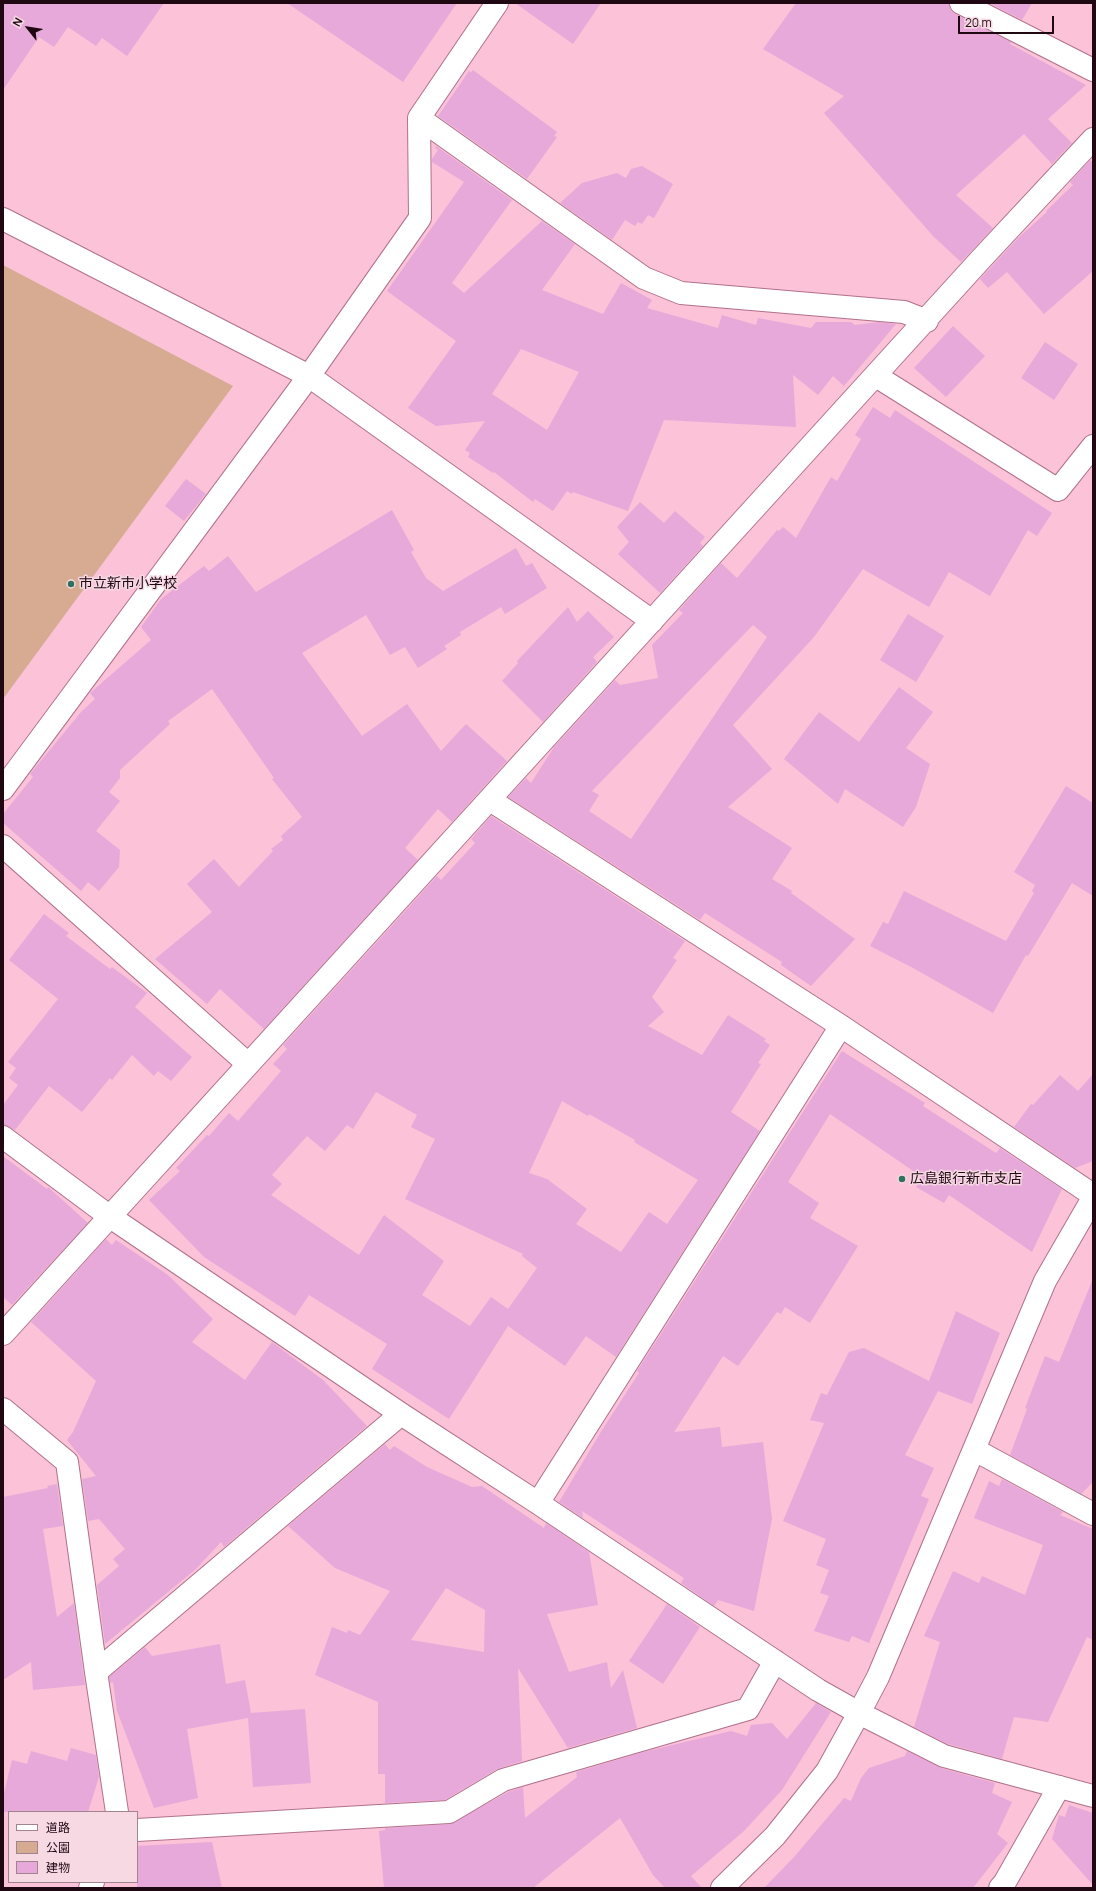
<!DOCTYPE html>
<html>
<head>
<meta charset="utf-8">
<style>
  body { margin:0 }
  #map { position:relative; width:1096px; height:1891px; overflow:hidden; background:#fbc2d8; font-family:Manrope,"Noto Sans JP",sans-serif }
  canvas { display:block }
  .frame { position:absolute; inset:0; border:4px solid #1f0812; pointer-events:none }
  .legend { position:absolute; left:8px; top:1811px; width:130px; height:72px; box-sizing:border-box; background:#f6d9e3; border:1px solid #a0858f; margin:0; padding:5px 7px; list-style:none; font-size:12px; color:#1f0812 }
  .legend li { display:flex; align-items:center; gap:8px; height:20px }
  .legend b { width:20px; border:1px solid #a0858f }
  .north { position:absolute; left:8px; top:8px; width:40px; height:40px; -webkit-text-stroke:3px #f6d9e3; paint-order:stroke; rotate:300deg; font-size:11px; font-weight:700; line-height:16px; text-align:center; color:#1f0812 }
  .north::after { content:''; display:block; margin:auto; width:14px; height:18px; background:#1f0812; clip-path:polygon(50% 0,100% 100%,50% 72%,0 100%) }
  .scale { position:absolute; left:958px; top:16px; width:96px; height:18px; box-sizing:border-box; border:2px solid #1f0812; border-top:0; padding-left:5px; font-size:12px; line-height:14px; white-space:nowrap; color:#1f0812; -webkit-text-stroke:3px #f6d9e3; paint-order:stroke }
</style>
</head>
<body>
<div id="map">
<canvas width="1096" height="1891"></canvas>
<div class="frame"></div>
<ul class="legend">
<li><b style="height:5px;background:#fff"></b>道路</li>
<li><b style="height:11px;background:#d6ab91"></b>公園</li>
<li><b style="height:11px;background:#e7a9da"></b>建物</li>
</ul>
<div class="north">N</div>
<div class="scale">20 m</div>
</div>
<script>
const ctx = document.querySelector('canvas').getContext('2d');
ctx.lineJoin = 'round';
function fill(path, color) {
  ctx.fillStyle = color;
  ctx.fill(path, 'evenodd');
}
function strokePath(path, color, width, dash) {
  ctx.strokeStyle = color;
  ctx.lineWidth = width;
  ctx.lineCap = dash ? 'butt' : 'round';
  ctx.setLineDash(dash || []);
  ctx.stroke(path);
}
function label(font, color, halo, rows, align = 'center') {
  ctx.font = font + ' Manrope,"Noto Sans JP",sans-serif';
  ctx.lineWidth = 3;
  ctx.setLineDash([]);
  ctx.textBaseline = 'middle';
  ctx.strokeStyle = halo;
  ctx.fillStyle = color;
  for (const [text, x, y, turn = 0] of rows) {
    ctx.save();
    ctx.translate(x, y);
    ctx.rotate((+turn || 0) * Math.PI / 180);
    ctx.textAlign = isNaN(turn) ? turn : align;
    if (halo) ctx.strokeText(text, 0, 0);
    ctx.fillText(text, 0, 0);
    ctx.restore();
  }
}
fill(new Path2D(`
  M3,265L233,386L3,699Z`), '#d6ab91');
fill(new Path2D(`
  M3,3H164L127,56L102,38L96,46L68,27L54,47L39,37L3,90Z
  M287,3H457L403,82Z
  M515,3H601L573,44Z
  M796,3H949L950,9L955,14L1011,42L1010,44L1086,85L1048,119L1072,143L1052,164L1024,134L956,195L993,228L961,262L934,237L824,113L844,96L763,49Z
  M989,3H1032L1022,20Z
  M473,70L557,132L554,136L557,137L527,179L438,116L469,71L471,72Z
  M436,146L512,200L452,283L464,293L542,221L575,244L542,290L603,314L621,283L652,300L647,308L718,328L722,315L756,325L758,318L811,328L816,322H851L855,325L879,322L896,324L844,386L833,376L818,395L793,375L796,427L664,420L628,511L573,492L572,494L567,491L553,511L535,499L533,502L494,472L493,473L468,457L470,453L465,450L485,421L436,426L408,408L456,341L387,291L464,182L432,162V159L438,150L435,148ZM521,349L579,372L547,430L492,394Z
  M1090,160L1093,163V271L1044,314L1007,272L988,288L980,279L1018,238L1047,212L1046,211L1073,185L1070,182Z
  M642,166L673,184L654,218L648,215L642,224L638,222L635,226L625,220L612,240L560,203L582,183L617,173L626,178L631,169Z
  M953,326L985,356L946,397L914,368Z
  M1045,342L1078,364L1054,400L1021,378Z
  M873,407L890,418L895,410L1052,513L1037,536L1028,530L990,596L949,572L929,607L863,569L814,637L733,725L772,769L728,807L792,848L772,879L792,891L791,893L855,939L811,986L781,965L782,962L705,913L700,920L508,797L526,778L531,783L554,747L615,680L620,685L658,678L652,645L683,613L679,610L721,563L737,578L777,530L779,531L783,527L796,538L831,477L837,481L861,439L855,435ZM753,625L767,637L631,839L589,811L599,795L592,791Z
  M186,479L206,494L184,521L165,506Z
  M640,502L664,523L675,511L705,537L700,543L703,546L660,593L618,554L629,542L617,527Z
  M392,510L414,550L411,552L426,578L443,591L516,548L526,566L532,563L547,588L505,614L501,607L460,632L461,635L444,646L447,649L418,668L405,647L390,655L366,615L302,653L362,736L407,704L441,751L466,724L507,761L452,822L438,809L405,848L418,860L264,1029L220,989L207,1004L155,959L212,912L187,884L214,859L239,887L273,851L271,849L283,840L281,836L302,817L272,779L274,778L212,689L168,721L170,724L120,770V778L109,792L120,801L96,831L120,850L119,867L99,891L88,882L81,891L3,823V814L33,777L30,774L81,712L95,699L90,693L151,640L141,627L161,599L204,566L209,571L228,556L256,592Z
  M568,607L577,622L588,611L614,637L593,657L597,662L543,722L502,681L518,663L517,661Z
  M908,614L944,636L916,682L880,660Z
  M899,687L933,712L906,748L930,764L916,807L903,827L845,789L838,804L784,759L819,712L859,742Z
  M1066,786L1093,803V896L1072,883L1028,956L1026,955L993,1013L913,968L870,946L883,922L888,924L904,891L1006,941L1034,893L1032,891L1035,885L1014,872Z
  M491,816L685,941L673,958L677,960L652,997L664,1012L648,1026L702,1055L728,1015L766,1039L764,1041L770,1045L758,1063L761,1064L731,1112L760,1131L616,1357L586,1336L565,1366L508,1326L449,1419L372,1369L387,1344L309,1295L295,1316L204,1257L149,1200L180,1171L176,1168L207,1135L209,1136L229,1113L238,1121L281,1071L273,1064L287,1049L283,1045L437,876L441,880L475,843L471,839ZM376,1092L417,1115L411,1127L435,1139L405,1199L523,1254L522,1256L537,1268L508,1309L491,1297L470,1326L422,1295L444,1261L384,1215L359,1255L271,1195L282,1184L272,1175L307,1136L325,1151L347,1125L353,1129ZM562,1101L588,1116L589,1114L635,1140L634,1142L698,1180L667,1224L649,1212L621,1252L576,1224L587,1209L547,1179L529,1173Z
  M44,914L69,933L66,936L110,969L112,967L147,993L135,1007L192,1057L171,1081L158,1071L154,1076L132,1055L112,1080L110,1078L82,1112L49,1086L15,1130L3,1125V1105L18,1085L9,1078L16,1068L8,1062L58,999L9,960Z
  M842,1051L925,1103L923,1106L996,1153L1000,1148L1062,1189L1032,1252L949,1195L944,1203L916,1187L922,1177L830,1114L788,1182L819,1203L810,1218L858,1246L810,1323L785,1307L781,1314L777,1312L738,1366L723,1356L674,1432L720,1427L722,1447L763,1442L772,1519L754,1611L718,1600L714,1606L681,1583L684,1578L582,1511L583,1518L559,1502L602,1430L639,1373L637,1371Z
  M1093,1074V1161L1075,1168L1014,1127L1031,1104L1033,1105L1060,1075L1078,1091Z
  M3,1156L47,1189L48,1187L88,1223L12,1305L3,1297Z
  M106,1239L112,1245L116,1240L168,1275L213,1319L192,1342L245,1380L272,1342L323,1380L367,1426L224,1547L221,1542L196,1569L105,1644L97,1585L119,1566L113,1559L125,1549L99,1519L88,1521L82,1479L96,1476L67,1440L73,1432L96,1381L31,1322Z
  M1092,1281L1093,1482L1081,1494L1010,1455L1027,1409L1025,1408L1045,1356L1059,1362Z
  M956,1311L1000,1333L972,1404L938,1391L905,1455L934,1468L921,1496L929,1499L869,1643L852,1636L849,1642L814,1631L829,1596L820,1593L829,1570L816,1565L826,1539L783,1521L824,1423L810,1420L821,1393L827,1395L849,1352L864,1348L929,1381Z
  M385,1444L390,1450L394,1446L427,1467L472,1487L482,1486L544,1528L546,1523L589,1552L598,1605L547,1614L569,1672L607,1662L611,1688L623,1670L637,1728L568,1748L518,1668L522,1761L497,1769L445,1800L385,1803V1774H378V1702L315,1675L332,1627L347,1633L348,1630L360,1635L390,1591L335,1568L288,1526ZM446,1588L485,1610L484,1652L411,1640Z
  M1002,1479L1063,1512L1060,1515L1093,1529V1640L1087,1637L1048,1722L1014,1717L1002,1759L948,1744L914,1727L940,1642L924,1636L953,1571L979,1583L982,1576L1025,1595L1043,1545L974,1518L989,1481L999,1486Z
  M57,1484L63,1526L43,1529L57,1617L74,1603L85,1685L33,1690L31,1662L3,1680V1497L48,1488L47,1486Z
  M667,1604L700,1627L663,1684L629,1661Z
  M220,1644L226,1684L245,1680L251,1713L305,1709L311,1783L253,1787L248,1718L187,1729L198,1798L154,1808L117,1711L113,1682L110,1683L109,1677L145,1647L152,1656Z
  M816,1703L831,1712L782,1790L744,1831L691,1876L702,1888H665L653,1875L620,1818L533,1888H384L379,1831L385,1830V1828L450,1824L508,1792L523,1787L525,1818L577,1777L576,1772L643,1752L731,1731L747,1736L751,1725L772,1723L787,1739Z
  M71,1748L96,1755L99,1777L88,1812H3V1797L12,1760L27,1764L31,1751L67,1761Z
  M907,1751L941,1768L995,1783L992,1793L1012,1802L997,1834L1008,1843L973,1888H764L794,1857L844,1798L851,1801L861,1778L869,1768L905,1756Z
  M1069,1805L1093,1813V1885L1052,1839L1059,1815L1065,1817Z
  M212,1842L222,1888H137V1846Z`), '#e7a9da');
const street = new Path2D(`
  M961,3L1093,70
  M419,118L644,278L681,293L904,312L927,321
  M876,376L1058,490L1093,446
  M3,789L309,376L420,218L419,118L497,3
  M490,800L841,1026L1093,1195
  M3,846L248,1064
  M3,1137L109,1216L401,1414L538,1503L818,1690L859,1713
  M3,1334L981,259L1093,139
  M3,1409L67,1462L96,1672L117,1812
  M975,1450L1093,1514
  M538,1503L841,1026
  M96,1672L401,1414
  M137,1830L449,1812L503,1780L748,1709L775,1661
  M90,1888L93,1882
  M1000,1888L1005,1882L1059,1787`);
const secondary = new Path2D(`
  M3,219L309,376L652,621
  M859,1713L878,1677L1045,1281L1093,1198`);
const primary = new Path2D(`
  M722,1888L775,1836L827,1771L859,1713L944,1756L1093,1796`);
strokePath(street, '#b1718b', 24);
strokePath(secondary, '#b1718b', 24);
strokePath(primary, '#b1718b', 24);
strokePath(street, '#fff', 22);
strokePath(secondary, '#fff', 22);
strokePath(primary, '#fff', 22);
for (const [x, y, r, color] of [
  [71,584,4,"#2f705f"],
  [902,1179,4,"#2f705f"]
]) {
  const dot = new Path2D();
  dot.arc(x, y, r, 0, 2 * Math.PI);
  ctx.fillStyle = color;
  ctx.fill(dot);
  strokePath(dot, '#f6d9e3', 1.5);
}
label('14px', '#1f0812', '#f6d9e3', [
  ["市立新市小学校",79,584],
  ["広島銀行新市支店",910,1179]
], 'left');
</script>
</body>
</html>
